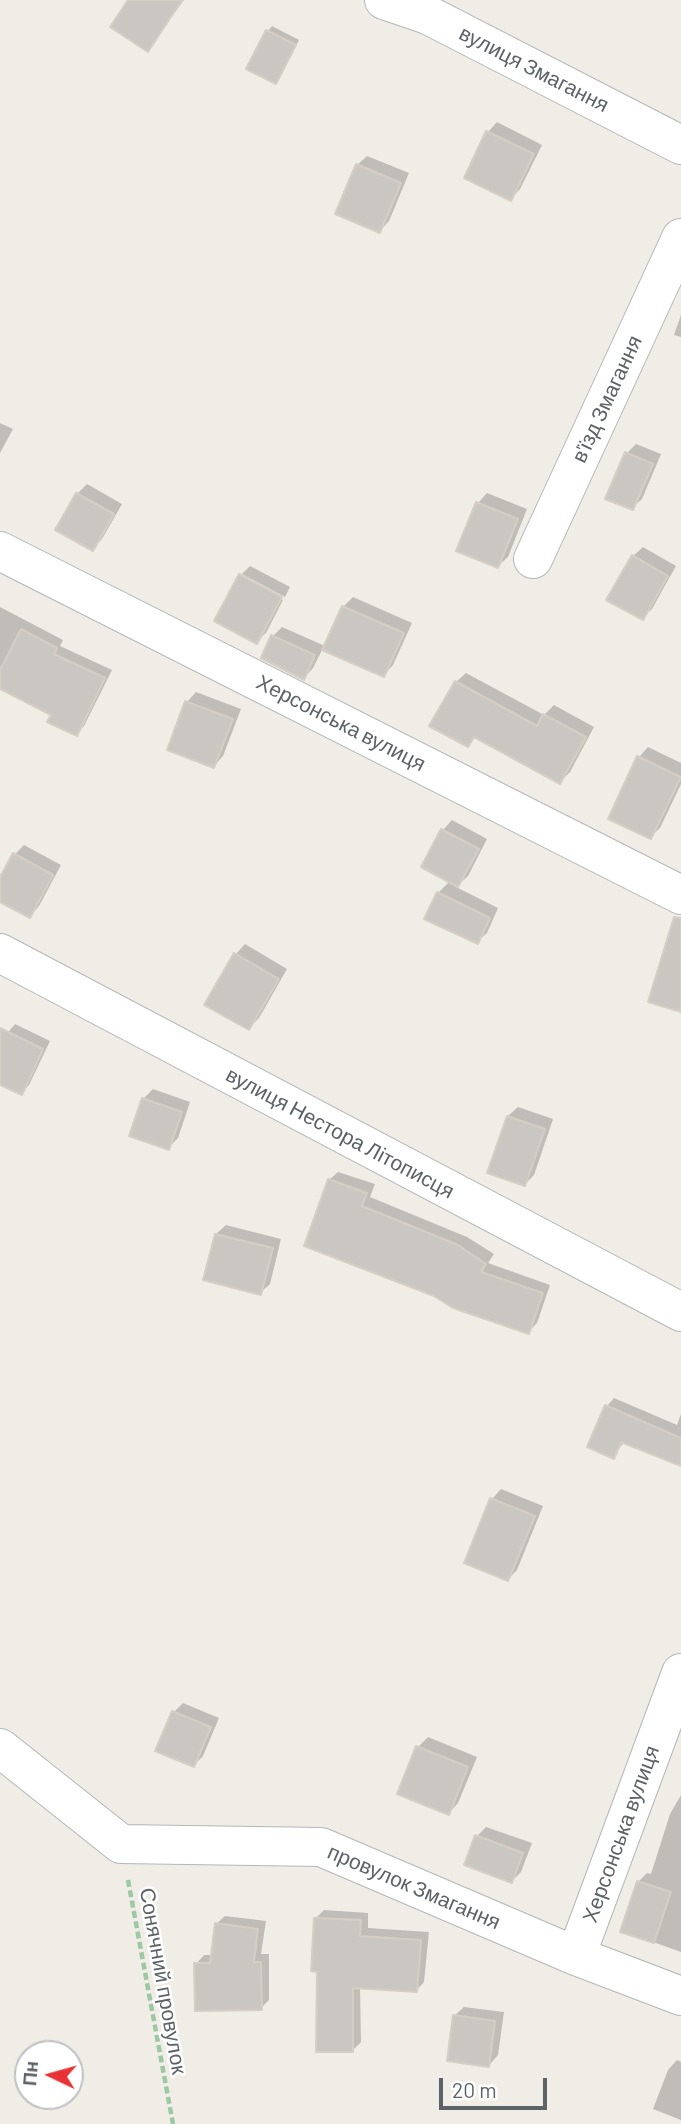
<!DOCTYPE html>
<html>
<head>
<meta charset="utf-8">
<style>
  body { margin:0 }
  #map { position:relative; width:681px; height:2124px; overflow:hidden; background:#f0ece6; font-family:Barlow,sans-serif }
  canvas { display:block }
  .north { position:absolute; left:14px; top:2040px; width:70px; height:70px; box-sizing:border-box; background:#fff; border:2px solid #bec0c2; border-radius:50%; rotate:275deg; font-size:19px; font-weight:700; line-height:28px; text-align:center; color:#5d6266 }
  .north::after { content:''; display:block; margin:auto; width:24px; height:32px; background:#e93235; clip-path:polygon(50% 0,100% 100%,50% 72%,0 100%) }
  .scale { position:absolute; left:439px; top:2078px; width:108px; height:32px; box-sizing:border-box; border:4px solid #5d6266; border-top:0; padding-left:9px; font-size:21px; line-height:24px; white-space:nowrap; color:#5d6266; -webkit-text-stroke:5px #fff; paint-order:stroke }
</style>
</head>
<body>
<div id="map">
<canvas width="681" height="2124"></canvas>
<div class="north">Пн</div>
<div class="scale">20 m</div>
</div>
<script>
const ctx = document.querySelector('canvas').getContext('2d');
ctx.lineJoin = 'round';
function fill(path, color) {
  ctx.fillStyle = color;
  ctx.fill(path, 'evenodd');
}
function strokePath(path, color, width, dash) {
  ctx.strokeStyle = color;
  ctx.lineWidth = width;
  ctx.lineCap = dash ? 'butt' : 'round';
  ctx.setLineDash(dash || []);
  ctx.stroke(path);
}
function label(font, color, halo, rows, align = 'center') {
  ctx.font = font + ' Barlow,sans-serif';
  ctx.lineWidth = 5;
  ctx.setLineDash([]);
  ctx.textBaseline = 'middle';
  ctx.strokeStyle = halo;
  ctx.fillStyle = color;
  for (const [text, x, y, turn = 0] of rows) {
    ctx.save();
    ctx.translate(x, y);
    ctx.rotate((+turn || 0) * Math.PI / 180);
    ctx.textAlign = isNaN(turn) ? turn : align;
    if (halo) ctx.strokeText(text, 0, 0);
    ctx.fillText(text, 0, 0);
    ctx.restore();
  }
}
fill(new Path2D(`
  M130,0H184L148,50Z
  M272,26L299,40L276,82L268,31Z
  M497,122L542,145L520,189L511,199L466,177L488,132Z
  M367,156L409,173L389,221L380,231L357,165Z
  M681,315V337L674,335Z
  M0,423L13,429L0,453Z
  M636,444L661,454L642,499L632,508L627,453Z
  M87,484L122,504L102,539L93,549L77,494Z
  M487,493L527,509L508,557L498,566L478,503Z
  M643,547L676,566L652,609L642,618L633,556Z
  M250,566L290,587L285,597L242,574Z
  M241,574L283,600L266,633L256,642L216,620Z
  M353,597L412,623L393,665L384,675L323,648L313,668L304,678L273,636L282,627L325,646L343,607Z
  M0,607L63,640L60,646L112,670L84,726L76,734L53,714L0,687Z
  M466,673L544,715L554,705L594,727L570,772L560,782L477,736L468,745L456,682Z
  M196,692L241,709L223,756L214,766L187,702Z
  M648,747L681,763V784L660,828L650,837L639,757Z
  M452,820L487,839L468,876L456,887L498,908L487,933L477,942L438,893L450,881L443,830Z
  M24,845L61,865L39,906L30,916L0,900V881L14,855Z
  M245,944L287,969L259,1018L249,1028L207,1004L236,954Z
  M15,1024L50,1041L29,1085L21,1093L0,1083V1042Z
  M153,1089L190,1102L178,1138L168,1148L143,1099Z
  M518,1107L553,1119L534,1175L525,1184L508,1116Z
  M338,1172L375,1184L370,1197L467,1237L494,1254L488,1263L550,1285L537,1323L528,1332L453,1306L329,1180Z
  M226,1225L281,1239L270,1284L260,1293L216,1234Z
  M614,1398L677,1425L681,1414V1464L624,1442L613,1457L589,1446L607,1406Z
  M501,1489L543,1506L517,1570L508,1579L492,1499Z
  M183,1703L219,1718L203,1756L194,1765L174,1712Z
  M428,1737L477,1757L458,1803L449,1813L418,1747Z
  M681,1795V1952L622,1931L638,1882L647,1873L651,1874L670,1814Z
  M486,1827L532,1843L521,1872L512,1881L477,1836Z
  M324,1910L368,1913V1928L429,1932L424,1982L416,1991L360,1986L361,2042L352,2051L319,1970L315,1919Z
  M225,1916L266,1921L261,1954H269V2000L261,2008L196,1964L204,1955H212L216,1924Z
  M464,2007L504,2012L498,2055L489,2065L454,2016Z
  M677,2060L681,2062V2120L653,2109L668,2070Z`), '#0003');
const building = new Path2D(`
  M128,0H182L148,52L110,27Z
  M266,30L296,45L276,84L246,69Z
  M486,131L534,154L511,201L464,178Z
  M356,164L401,183L380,233L335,214Z
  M625,452L653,464L633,510L605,499Z
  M76,493L114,514L93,551L55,530Z
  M476,502L518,519L498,568L456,551Z
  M632,555L668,576L643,620L606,600Z
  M239,574L282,597L257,644L214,621Z
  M342,606L404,633L384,677L322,650Z
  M21,629L57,648L54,654L105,678L77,736L47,722L51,715L0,689V670Z
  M271,635L315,655L304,680L261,658Z
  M455,681L537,726L543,714L586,737L560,784L474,737L468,747L429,726Z
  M185,701L233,719L214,768L167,750Z
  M637,756L681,777L651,839L608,819Z
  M441,829L479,849L458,887L421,867Z
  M13,853L53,875L30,918L0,902V877Z
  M437,892L490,918L478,944L424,919Z
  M674,917L681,918V1012L648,1002Z
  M234,953L279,979L249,1030L204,1005Z
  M0,1028L43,1049L22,1095L0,1085Z
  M142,1098L182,1112L169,1150L129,1136Z
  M507,1116L545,1129L525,1186L487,1173Z
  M328,1179L367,1193L362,1206L458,1245L486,1264L481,1272L543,1293L529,1334L453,1308L434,1296L304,1246Z
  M215,1234L273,1248L261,1295L203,1280Z
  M605,1405L681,1438V1466L621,1442L614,1459L587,1447Z
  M490,1498L535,1516L508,1581L464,1563Z
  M172,1711L211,1727L194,1767L155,1751Z
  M416,1746L468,1767L449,1815L397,1794Z
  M475,1835L523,1853L512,1883L464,1865Z
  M637,1881L671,1892L654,1943L620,1932Z
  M314,1918L361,1920L360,1936L421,1940L417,1992L353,1988V2052H316L317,1972L311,1971Z
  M215,1923L258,1929L254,1962H261L262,2010L195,2011L194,1963H210Z
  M453,2015L495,2021L489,2067L447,2061Z`);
fill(building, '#cac7c3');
strokePath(building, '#d4cec4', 2);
const minor = new Path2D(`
  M384,0L428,15L681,145
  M0,551L681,895
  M533,559L681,238
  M0,953L681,1312
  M0,1748L121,1844L321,1847L576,1956L681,1996
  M576,1956L681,1673`);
strokePath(minor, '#b3b7ba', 40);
strokePath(new Path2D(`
  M128,1880L173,2124`), '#9cc8a4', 4.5, [7, 3.5]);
strokePath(minor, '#fff', 38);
label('21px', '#5d6266', '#fff', [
  ["вулиця Змагання",534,69,27],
  ["в'їзд Змагання",607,399,-65],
  ["Херсонська вулиця",341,723,27],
  ["вулиця Нестора Літописця",340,1133,28],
  ["Херсонська вулиця",621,1834,-70],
  ["провулок Змагання",414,1887,23],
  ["Сонячний провулок",163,1981,80]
]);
</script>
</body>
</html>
